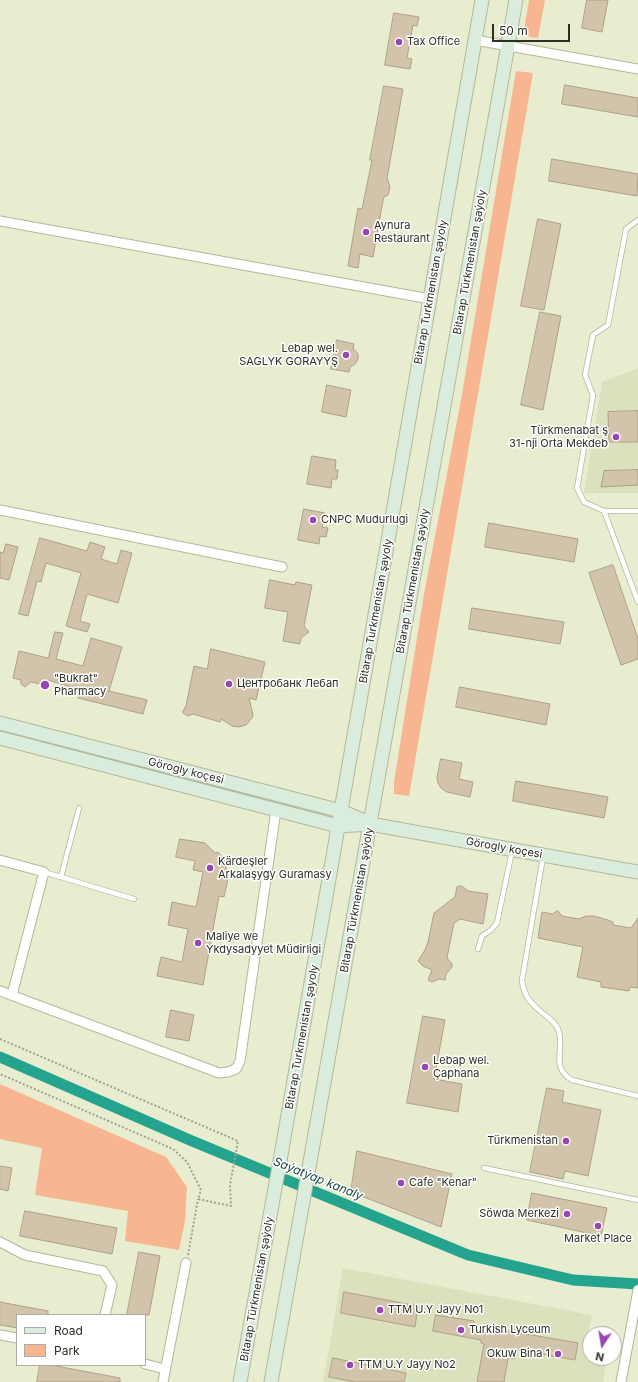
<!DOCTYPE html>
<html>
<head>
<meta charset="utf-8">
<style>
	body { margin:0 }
	#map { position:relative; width:638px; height:1382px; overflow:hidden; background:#e8edd0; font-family:Inter,sans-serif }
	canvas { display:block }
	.legend { position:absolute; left:16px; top:1314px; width:130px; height:52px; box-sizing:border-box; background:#fff; border:1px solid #abaca7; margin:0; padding:5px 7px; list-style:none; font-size:12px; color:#2d2f24 }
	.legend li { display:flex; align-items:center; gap:8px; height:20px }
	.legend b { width:20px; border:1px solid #abaca7 }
	.north { position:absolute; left:582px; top:1326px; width:40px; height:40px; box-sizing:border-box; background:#fff; border:1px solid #abaca7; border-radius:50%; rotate:192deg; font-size:11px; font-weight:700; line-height:16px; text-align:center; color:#2d2f24 }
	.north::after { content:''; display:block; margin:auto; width:14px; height:18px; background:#9745b4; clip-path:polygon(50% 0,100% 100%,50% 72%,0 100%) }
	.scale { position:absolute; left:492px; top:24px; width:78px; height:18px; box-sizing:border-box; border:2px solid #2d2f24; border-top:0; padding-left:5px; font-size:12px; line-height:14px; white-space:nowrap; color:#2d2f24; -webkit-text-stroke:3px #fff; paint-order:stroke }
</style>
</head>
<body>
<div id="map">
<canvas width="638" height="1382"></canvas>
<ul class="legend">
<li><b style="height:5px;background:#daecdb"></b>Road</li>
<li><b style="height:11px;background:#f7b691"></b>Park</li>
</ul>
<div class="north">N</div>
<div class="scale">50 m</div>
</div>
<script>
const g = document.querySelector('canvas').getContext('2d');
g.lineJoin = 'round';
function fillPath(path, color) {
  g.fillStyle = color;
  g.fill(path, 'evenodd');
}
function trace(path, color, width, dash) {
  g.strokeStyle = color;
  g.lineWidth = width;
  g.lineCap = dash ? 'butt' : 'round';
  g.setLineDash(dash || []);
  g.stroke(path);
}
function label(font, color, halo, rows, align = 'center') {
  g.font = font + ' Inter,sans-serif';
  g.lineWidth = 3;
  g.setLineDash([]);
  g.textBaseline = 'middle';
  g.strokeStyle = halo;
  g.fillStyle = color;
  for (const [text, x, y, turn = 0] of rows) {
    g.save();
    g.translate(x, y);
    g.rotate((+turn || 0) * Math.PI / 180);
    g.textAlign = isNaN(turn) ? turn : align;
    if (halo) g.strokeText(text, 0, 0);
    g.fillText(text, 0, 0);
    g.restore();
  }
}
fillPath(new Path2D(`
	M638,368V493H584L602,382Z
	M343,1268L592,1315L586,1345L590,1346V1358H607L603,1382H323Z`), '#dbe1bc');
fillPath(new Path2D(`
	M529,0H545L538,38L523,36Z
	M516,71L533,73L409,796L394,794V782L424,594L461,400Z
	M0,1084L166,1157L187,1187L185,1221L179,1250L125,1241L128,1211L35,1195L42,1148L0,1139Z`), '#f7b691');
trace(new Path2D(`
	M0,1057L192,1141L468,1255L573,1280L638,1284`), '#24a38e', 11);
const building = new Path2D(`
	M587,0H608L602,32L582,28Z
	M394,13L419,17L417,26L413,25L407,58L412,59L410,69L385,65Z
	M565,85L638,98V117L562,104Z
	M384,86L403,89L387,178L390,187L388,195L384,197L382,206L373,257L360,254L358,268L348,266L358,208L362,209L372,160H370Z
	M552,159L638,174L637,196L549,181Z
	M538,219L561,224L544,310L521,306Z
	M540,312L561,316L543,410L521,405Z
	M337,340L354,344L353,348L358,354V359L355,364L350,367L349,372L331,369Z
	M327,385L351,390L346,417L322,412Z
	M638,411V442H609L608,412Z
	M312,456L336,460L335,470H338L337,479H332L331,488L307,484Z
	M638,470V485L601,487L604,471Z
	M304,509L325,513L322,527L328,528L326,537L320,536L319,544L298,540Z
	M489,523L578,539L574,562L485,547Z
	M40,538L87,551L90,542L105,547L101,559L117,564L121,550L132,553L118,603L87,594L80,621L90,624L87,632L66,626L81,573L46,563L41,582L37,581L28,616L19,614Z
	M6,544L18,547L9,580L0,578V552L3,553Z
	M613,565L638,639V659L621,665L589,573Z
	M270,580L295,585L296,582L312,585L304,626L309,632L301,638L300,644L283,641L288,612L265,608Z
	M472,608L564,622L560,644L469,629Z
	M55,632L63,633L56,659L83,666L91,638L122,647L109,691L147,700L143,714L78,698L80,690L48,680L45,685L31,682L25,687L21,684V680L13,678L19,651L48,658Z
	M211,649L265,662L256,700L249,698L253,715L252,718L246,725L239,727L232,726L221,719L220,722L193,714L188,716L183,713V711L186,706L194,666L207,669Z
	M460,687L550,704L546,725L456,707Z
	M441,759L462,763L459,779L473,782L470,797L447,792L441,788L438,783L437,778Z
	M516,781L608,797L604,818L513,801Z
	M180,839L205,843L215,853L218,852L225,861L228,879L224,897L219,896L203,985L157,976L161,957L182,962L188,929L168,925L172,902L196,907L203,872L193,870L195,861L176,857Z
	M462,886L468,891L488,894L483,924L460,919L454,923L447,958L452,964V967L446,974L445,980L439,979L432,982L428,980L432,970L423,966L418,961L425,950L428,942L434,913L455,897L457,887Z
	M558,911L562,916L579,919L586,916H594L608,920L613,922V925L631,928L638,918V988L630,987L629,991L601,987V982L577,977L583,947L538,938L542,912L552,914Z
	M171,1010L194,1015L189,1041L166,1037Z
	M423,1016L445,1020L434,1079L462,1084L458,1112L407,1103Z
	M547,1088L564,1091L562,1102L601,1110L588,1176L565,1171L563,1179L530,1172Z
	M357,1151L452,1174L441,1227L351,1192Z
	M0,1166L12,1168L8,1191L0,1189Z
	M532,1193L607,1208L601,1236L527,1220Z
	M25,1211L117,1228L112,1254L20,1236Z
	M139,1252L160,1256L149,1315H127Z
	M344,1292L418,1306L415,1327L341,1313Z
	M0,1302L48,1311V1315H17V1328L0,1325Z
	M436,1315L474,1321V1325L578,1343L575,1360L517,1350L515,1359L508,1358L504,1382H477L484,1344L481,1343V1340L433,1331Z
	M333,1358L406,1373L404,1382H355L329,1377Z
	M40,1365H51L120,1378V1382H37Z`);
fillPath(building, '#d2c4aa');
trace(building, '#aea087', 1);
const lane = new Path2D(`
	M638,220L626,229L608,325L593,335L585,375L593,395L577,488L584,502L604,511L638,602
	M604,511H638
	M543,857L522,980C523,992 529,1002 538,1009C545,1016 554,1020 558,1029C566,1049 549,1066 572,1080L638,1096
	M44,872L134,899
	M61,877L79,808
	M478,949L482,936L491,930L497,923L512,851
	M484,1168L638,1200`);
const street = new Path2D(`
	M475,40L638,69
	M0,221L430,299
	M0,510L282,567
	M0,860L44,872L12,995
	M0,991L219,1073L228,1072L236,1069L240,1061L276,810
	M0,1242L25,1255L103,1271L112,1285L105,1315
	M0,1335L17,1338
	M145,1364L165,1369
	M163,1382L186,1263
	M621,1382L638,1290`);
const secondary = new Path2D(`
	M0,723L341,811L369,823
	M0,738L338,826L370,824L638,872
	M240,1382L281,1155L482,0
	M271,1382L516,0`);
trace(lane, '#b2b79b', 6);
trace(street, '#b2b79b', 11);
trace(secondary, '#b2b79b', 15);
trace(new Path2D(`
	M0,1039L238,1141L230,1185L231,1206L198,1199L201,1190L187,1162L173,1149L0,1074
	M188,1255L198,1199`), '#9fa38d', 2, [2, 2]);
trace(lane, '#fff', 4.5);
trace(street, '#fff', 9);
trace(secondary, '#daecdb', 13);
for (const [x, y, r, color] of [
	[399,42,4,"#9745b4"],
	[366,232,4,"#9745b4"],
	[346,355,4,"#9745b4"],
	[616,437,4,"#9745b4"],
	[313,520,4,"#9745b4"],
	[229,684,4,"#9745b4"],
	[45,685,5,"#9745b4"],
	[210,868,4,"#9745b4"],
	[198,943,4,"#9745b4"],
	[425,1067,4,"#9745b4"],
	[566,1141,4,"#9745b4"],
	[401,1183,4,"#9745b4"],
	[567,1214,4,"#9745b4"],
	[598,1226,4,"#9745b4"],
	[380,1310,4,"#9745b4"],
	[461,1330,4,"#9745b4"],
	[558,1354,4,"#9745b4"],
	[350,1365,4,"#9745b4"]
]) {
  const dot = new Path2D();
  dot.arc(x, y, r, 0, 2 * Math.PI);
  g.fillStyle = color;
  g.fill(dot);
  trace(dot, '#fff', 1.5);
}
label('11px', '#2d2f24', '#fff', [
	["Tax Office",407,42],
	["Aynura",374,226],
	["Restaurant",374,239],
	["Lebap wel.",338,349,"right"],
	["SAGLYK GORAYYŞ",338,362,"right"],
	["Türkmenabat ş",608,431,"right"],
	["31-nji Orta Mekdeb",608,444,"right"],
	["CNPC Mudurlugi",321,520],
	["\"Bukrat\"",54,679],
	["Pharmacy",54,692],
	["Центробанк Лебап",237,684],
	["Kärdeşler",218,862],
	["Arkalaşygy Guramasy",218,875],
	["Maliye we",206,937],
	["Ykdysadyyet Müdirligi",206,950],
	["Lebap wel.",433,1061],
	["Çaphana",433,1074],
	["Türkmenistan",558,1141,"right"],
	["Cafe \"Kenar\"",409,1183],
	["Söwda Merkezi",559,1214,"right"],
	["Market Place",598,1239,"center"],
	["TTM U.Y Jayy No1",388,1310],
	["Turkish Lyceum",469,1330],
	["Okuw Bina 1",550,1354,"right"],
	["TTM U.Y Jayy No2",358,1365]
], 'left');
label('11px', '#2d2f24', '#fff', [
	["Bitarap Türkmenistan şaýoly",470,262,-80],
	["Bitarap Turkmenistan şayoly",431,292,-80],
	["Bitarap Türkmenistan şaýoly",413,581,-80],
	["Bitarap Turkmenistan şayoly",376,611,-80],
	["Görogly koçesi",186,771,14],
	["Görogly koçesi",504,848,10],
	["Bitarap Türkmenistan şaýoly",357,900,-80],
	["Bitarap Turkmenistan şayoly",302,1037,-80],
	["Bitarap Türkmenistan şaýoly",257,1289,-80]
]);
label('italic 12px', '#15483e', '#fff', [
	["Saýatýap kanaly",318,1179,22]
]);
</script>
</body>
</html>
